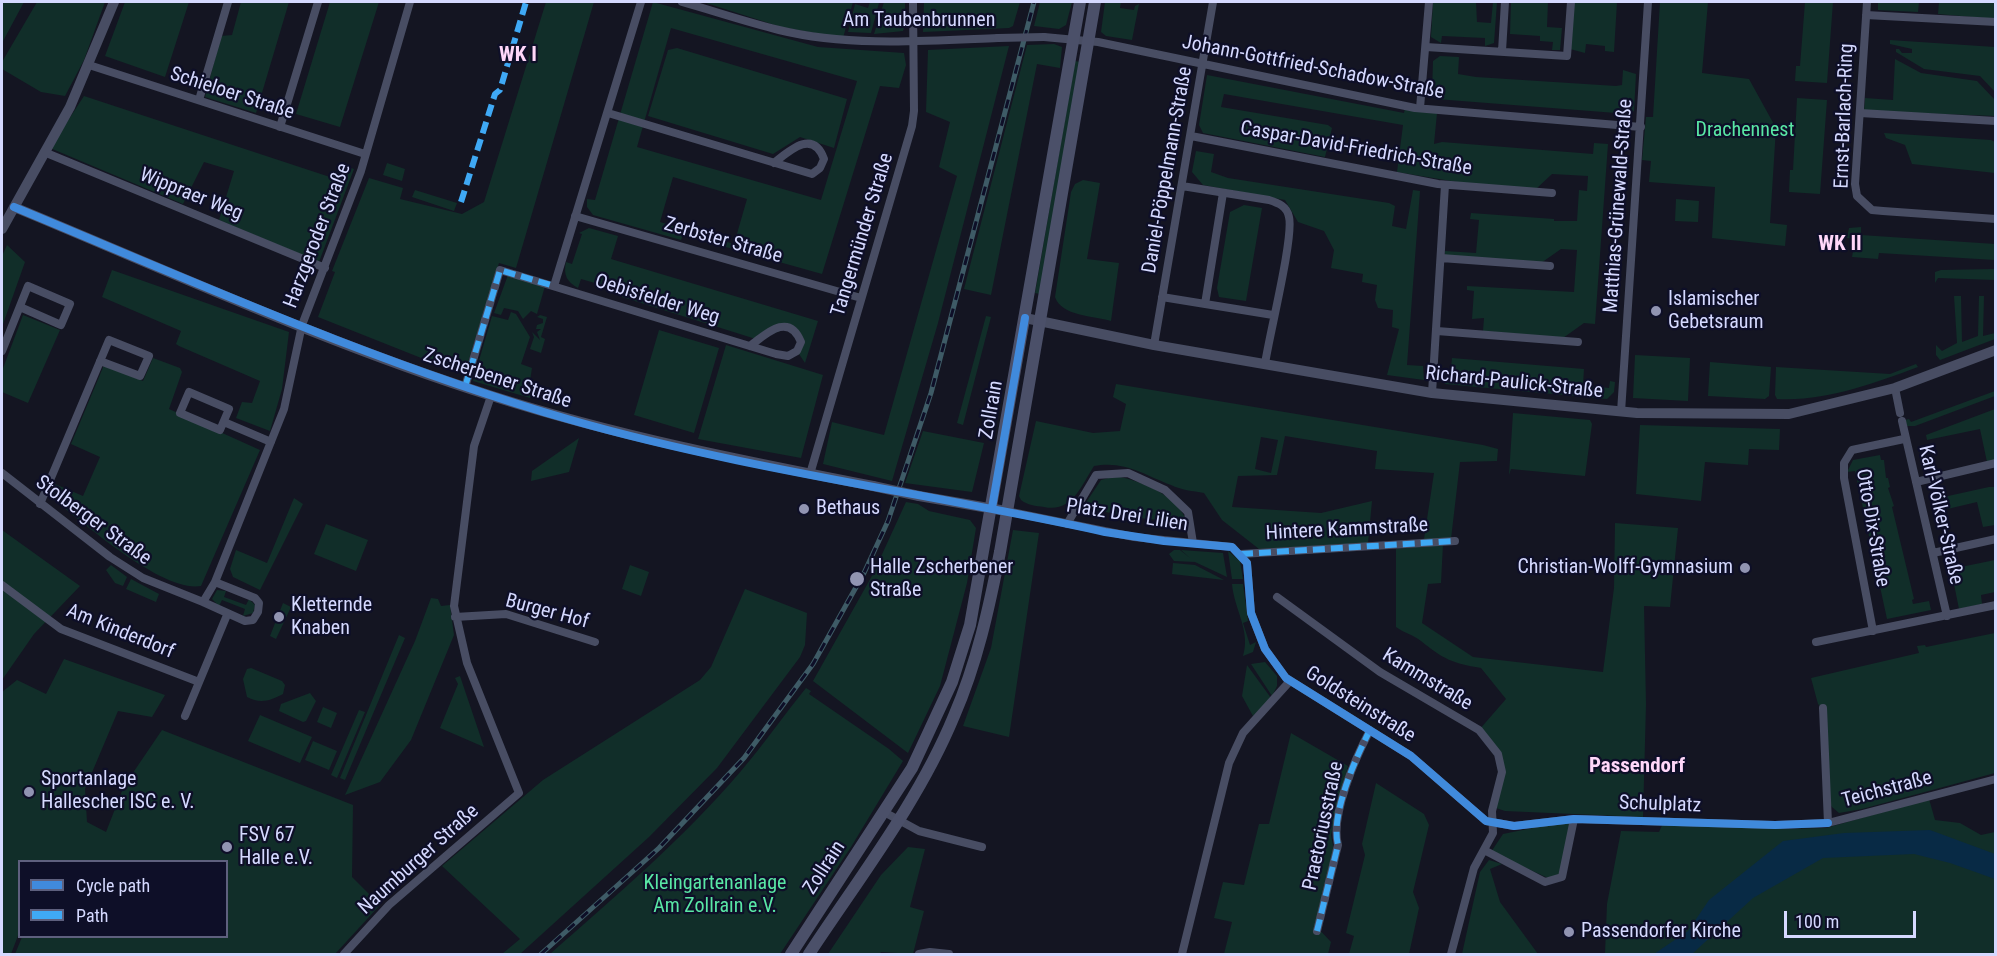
<!DOCTYPE html>
<html>
<head>
<meta charset="utf-8">
<style>
	body { margin:0 }
	#map { position:relative; width:1997px; height:956px; overflow:hidden; background:#141522; font-family:"Roboto Condensed",sans-serif }
	canvas { display:block }
	.frame { position:absolute; inset:0; border:3px solid #d5d9ff; pointer-events:none }
	.legend { position:absolute; left:18px; top:860px; width:210px; height:78px; box-sizing:border-box; background:#0e0f28; border:2px solid #5e607e; margin:0; padding:8px 10px; list-style:none; font-size:18px; color:#d5d9ff }
	.legend li { display:flex; align-items:center; gap:12px; height:30px }
	.legend b { width:30px; border:2px solid #5e607e }
	.scale { position:absolute; left:1784px; top:911px; width:132px; height:27px; box-sizing:border-box; border:3px solid #d5d9ff; border-top:0; padding-left:8px; font-size:18px; line-height:21px; white-space:nowrap; color:#d5d9ff; -webkit-text-stroke:4px #0e0f28; paint-order:stroke }
</style>
</head>
<body>
<div id="map">
<canvas width="1997" height="956"></canvas>
<div class="frame"></div>
<ul class="legend">
<li><b style="height:8px;background:#408adc"></b>Cycle path</li>
<li><b style="height:8px;background:#3fa9f5"></b>Path</li>
</ul>
<div class="scale">100 m</div>
</div>
<script>
const g = document.querySelector('canvas').getContext('2d');
g.lineJoin = 'round';
function fillPath(path, color) {
  g.fillStyle = color;
  g.fill(path, 'evenodd');
}
function trace(path, color, width, dash) {
  g.strokeStyle = color;
  g.lineWidth = width;
  g.lineCap = dash ? 'butt' : 'round';
  g.setLineDash(dash || []);
  g.stroke(path);
}
function label(font, color, halo, rows, align = 'center') {
  g.font = font + ' "Roboto Condensed",sans-serif';
  g.lineWidth = 4.5;
  g.setLineDash([]);
  g.textBaseline = 'middle';
  g.strokeStyle = halo;
  g.fillStyle = color;
  for (const [text, x, y, turn = 0] of rows) {
    g.save();
    g.translate(x, y);
    g.rotate((+turn || 0) * Math.PI / 180);
    g.textAlign = isNaN(turn) ? turn : align;
    if (halo) g.strokeText(text, 0, 0);
    g.fillText(text, 0, 0);
    g.restore();
  }
}
fillPath(new Path2D(`
	M2,2H24L2,43Z
	M37,2H105L84,60L65,96L41,92L2,69V62Z
	M125,2H189L165,77L105,56Z
	M241,2H289L256,113L205,97L221,36L232,35Z
	M330,2H379L340,127L296,114Z
	M546,2H594L516,268L499,263L464,375L318,317L335,272L332,271L369,178L403,188L400,199L462,214L484,202Z
	M653,2L818,47L904,53L906,65L899,88L880,86L822,274L683,235L681,240L593,215L587,207V199L595,200ZM671,28L857,81L821,200L637,147ZM673,177L747,199L734,244L660,222Z
	M703,2H853L843,38L781,27Z
	M870,2L879,3L871,33L848,32L855,4L868,8Z
	M884,2H905V25L903,31L874,34Z
	M924,2H1020L1013,26L1009,28L923,32Z
	M1040,2H1072L1066,25L1059,29L1034,26Z
	M1105,2H1121L1120,8L1134,10L1135,6L1139,4L1132,40L1106,36L1101,32Z
	M1433,2H1476L1477,22L1491,23L1493,2H1497L1494,43L1485,46V38L1442,36L1441,43L1431,37Z
	M1511,2H1548L1547,27L1562,28L1560,50H1552L1553,42L1540,41V36L1510,34Z
	M1574,2H1617L1614,52L1605,51V46L1586,44L1585,53L1570,49Z
	M1660,2H1708L1702,73L1749,79L1776,128L1770,223L1787,225L1785,246L1712,238L1715,187L1649,182L1651,161L1642,160L1646,117H1653Z
	M1805,2H1833L1827,83L1795,81L1796,66H1800Z
	M1878,2H1919L1918,12L1878,10Z
	M1939,2H1995V19L1938,14Z
	M1890,40L1995,47V92L1980,76L1924,69L1896,52V49H1899L1902,53H1912V49L1890,44Z
	M1027,45L1054,44L1062,47L1060,68L1037,64L991,295L964,289Z
	M1009,46L938,323L892,481L823,464L832,422L884,435L957,176L939,167L950,122L926,112L928,50Z
	M677,48L847,99L834,148L800,137L773,154L648,116L668,50Z
	M1440,56L1459,57L1458,74L1476,77L1616,86L1622,85L1623,70L1636,74L1634,111L1629,114L1436,99L1432,93L1433,61Z
	M1895,59L1921,73L1977,81L1995,100V116L1864,111L1865,98L1893,100Z
	M1075,61L1080,62L1040,294L1035,293Z
	M1207,75L1404,113L1405,108L1437,113L1434,144L1442,142L1593,154L1594,143L1608,144L1595,324L1584,323L1563,338L1483,331L1484,318L1472,319L1474,291L1467,290V286L1574,292L1577,250L1561,249L1541,263L1445,256V251L1476,253L1479,220L1470,219L1471,213L1554,219V221H1577L1579,190L1587,191L1588,176L1552,174L1536,189L1463,183L1397,172L1403,125L1224,94L1221,107L1328,125L1332,128L1325,157L1203,133L1199,125Z
	M84,96L336,179L342,165L354,169L319,262L219,220L234,171L204,162L183,204L50,148Z
	M1797,98L1827,100L1820,194L1789,192L1790,170H1793Z
	M1884,133L1991,140L1995,142V173L1912,164L1905,145L1886,138Z
	M1196,151L1214,154L1211,172L1228,178L1389,203L1395,206L1392,226L1406,229L1413,190L1420,191L1407,365L1423,366L1424,380L1387,375L1399,329L1392,327L1393,310L1378,308L1375,300L1377,285L1362,282L1363,274L1331,268L1334,250L1324,231L1298,222L1285,200L1203,185L1192,172Z
	M387,163L405,169L402,181L383,175Z
	M1083,180L1100,183L1087,259L1119,263L1111,321C1094,316 1061,316 1055,297L1071,192L1075,184Z
	M415,190L457,203L454,211L412,197Z
	M1676,199L1699,201L1698,222L1675,221Z
	M1244,205L1262,208L1246,301L1219,297L1217,288L1230,212Z
	M1861,227V235L1995,244V260L1879,253L1878,259L1852,257L1855,239L1847,238L1849,228Z
	M589,228L618,236L611,259L818,321L805,363L797,351L801,342L789,327L759,340L622,297L623,291L581,279L578,288C567,282 563,275 566,262L572,264L582,234L579,233Z
	M7,245L25,262L2,327V256Z
	M1995,269V280L1938,278L1935,283V272L1941,270Z
	M112,270L289,332L282,389L270,431L236,418L242,402L252,403L260,381L179,346L176,344L181,331L102,297Z
	M508,275L545,286L537,314L531,311L523,319L518,311L504,308L501,315L494,313Z
	M1954,296H1961L1962,342L1978,336L1979,296H1984L1983,336L1995,333V339L1940,360L1936,355V345L1942,351L1957,343Z
	M511,312L516,314L530,337L521,364L532,368L529,387L533,389L530,398L473,381L492,316L508,320Z
	M23,315L60,330L28,403L2,392V371Z
	M540,315L547,317L541,337L545,339L541,353L530,349L534,337L532,332L540,340L537,332L541,329H536L537,325L543,323V319L537,317Z
	M986,316L991,317L963,425L957,423Z
	M659,330L719,348L694,433L634,415Z
	M726,345L823,375L801,458L698,439Z
	M1635,355L1690,358L1688,401L1633,398Z
	M153,358L180,368L182,372L169,409L260,450L201,586C162,593 82,521 50,497L55,484L83,496L100,457L71,444L104,365L143,381Z
	M1452,358L1584,369L1583,385L1609,388L1610,381L1615,382L1614,392L1607,399L1445,384L1441,378H1450Z
	M1710,362L1771,367L1769,396L1765,399L1708,396Z
	M1916,364L1918,367C1875,383 1824,402 1777,399L1775,395L1776,367L1890,374Z
	M1116,384L1483,445L1498,449L1497,461L1460,462L1451,539H1424L1434,473L1375,469L1377,451L1285,436L1277,475L1238,476L1232,507L1321,513L1372,501L1368,543L1259,549L1222,520L1204,493C1193,491 1181,490 1171,485C1145,475 1124,460 1094,466C1081,486 1072,513 1044,507C1036,506 1027,505 1021,500L1019,496L1036,421L1093,433L1120,431L1126,404L1113,397ZM1261,437L1278,440L1271,473L1255,469Z
	M1995,391V396L1915,426H1907L1905,420L1909,419L1911,422Z
	M1995,409V460L1987,462L1980,429L1927,440L1926,435Z
	M1513,413L1590,420L1592,424L1585,476L1511,469L1509,475Z
	M1640,425L1780,429L1779,450L1749,449L1748,465L1705,462L1701,501L1636,494Z
	M923,431L984,443L972,492L905,483Z
	M579,438L569,472L531,481L532,471Z
	M1880,455L1881,460H1884L1886,478H1888L1890,487L1888,488L1894,506L1892,507L1914,599L1912,600L1913,604L1929,601L1931,610L1887,619L1855,471L1847,472L1853,460Z
	M1116,476C1145,482 1176,495 1188,523L1129,517L1083,507L1101,480Z
	M1989,487H1995V525L1983,527L1977,502L1939,511V498Z
	M294,498L303,504L260,590L233,577L230,569L236,550L267,563Z
	M906,502L918,504L929,511L970,520L976,528L967,583L940,686L908,753L813,681L873,574Z
	M1615,523L1678,528L1670,607L1644,606L1646,704L1643,817L1505,811L1493,807L1501,762L1479,730L1506,699L1481,668C1452,663 1443,659 1421,641C1414,635 1404,633 1396,627V549L1443,544L1441,583L1428,584L1422,623L1473,657L1603,672L1614,588Z
	M326,524L368,540L356,571L314,554Z
	M2,530L80,586L34,634L2,680Z
	M1013,530L1039,533L1009,737L963,726L991,648Z
	M1174,550H1180L1190,558L1181,550L1223,553L1227,577L1195,562L1174,561L1169,554Z
	M1228,551L1240,561L1243,579H1232Z
	M1995,560V592L1981,595L1982,604L1959,609L1951,569Z
	M1173,563L1195,565L1224,580L1172,574Z
	M111,565L127,577L123,586L115,583L106,570Z
	M630,565L649,572L641,596L622,589Z
	M131,579L159,594L156,602L126,589Z
	M1232,584H1243L1248,621L1243,623L1250,645L1256,642L1253,652L1243,656C1251,631 1234,609 1232,584Z
	M745,589L807,613L805,645L800,657L717,768L649,837L520,954H502L520,939L442,866L543,780L700,680L711,667Z
	M217,590L226,591L224,597L246,605L249,599L255,605L253,613L243,616L245,609L222,600L219,606L212,599Z
	M431,598L438,599L441,606L450,605L454,635L411,740L380,782L345,795L415,641Z
	M283,603L291,607L276,639L270,636Z
	M1995,633V773L1862,809L1839,813L1832,807L1826,797L1823,709L1818,704L1811,678L1919,653L1917,646L1925,645L1926,647Z
	M399,635L405,638L345,780L340,778Z
	M64,659L165,695L152,717L118,711L85,789L87,822L106,832L124,786L162,730L353,805L352,877L380,905L335,954H15L22,937L226,936V862L48,861L20,862L19,933L11,954H2V692L17,680L46,694Z
	M1265,662L1277,676V686L1272,696L1251,664Z
	M1247,665L1271,698L1253,716L1242,696Z
	M251,668L282,681L285,685L283,694C270,701 260,704 247,697L243,679L247,669Z
	M460,676L484,747L440,728L458,684L455,678Z
	M806,688L811,691L809,694L889,749L903,761L851,847L780,954H550C616,896 684,838 741,771C764,744 784,715 806,688Z
	M310,693L316,701L306,721L303,722L279,711L281,704Z
	M323,707L337,713L331,728L317,722Z
	M359,710L365,712L337,778L331,775Z
	M260,715L312,737L300,763L248,741Z
	M1291,733L1348,766L1331,835L1334,851L1315,925L1331,942L1328,954H1224L1232,922L1214,918L1223,882L1244,885L1259,824H1269Z
	M313,741L337,751L329,770L305,760Z
	M1376,783L1424,814L1429,825L1413,892L1419,908L1409,954H1349L1354,936L1346,933L1365,855L1362,844Z
	M1929,799L1935,820L1960,823L1981,835L1995,832V954H1605L1607,904L1621,831L1659,832L1663,823L1780,825L1782,829L1826,828Z
	M1572,820L1560,875L1548,878L1491,852L1503,834Z
	M908,847L925,849L910,907L924,911L913,954L881,952L880,954H828L881,875Z
	M1489,860L1502,864L1490,869L1500,902L1538,954H1462L1480,872Z`), '#112e29');
fillPath(new Path2D(`
	M1930,830L1995,854V879L1950,863L1914,854L1823,858L1753,898L1692,954H1654L1688,931L1709,900L1783,841L1844,833Z`), '#082a45');
trace(new Path2D(`
	M682,2C714,11 746,22 779,30C849,47 926,41 998,38
	M1867,2L1855,184L1857,196L1872,210L1883,211L1996,219
	M1866,15L1996,22
	M1044,37L1098,42L1415,108L1641,127
	M1426,47L1567,56L1571,2
	M1502,51L1505,2
	M89,65L365,154
	M199,100L228,2
	M1420,108L1429,2
	M608,113L812,174L820,168L824,159C813,129 790,150 774,163
	M1860,113L1996,121
	M280,127L318,2
	M1191,136L1438,184L1552,193
	M44,152L325,268
	M1182,186L1269,200C1278,203 1287,206 1289,217C1294,237 1269,336 1265,364
	M575,216L861,298
	M1441,258L1550,266
	M554,286L641,2
	M1162,297L1273,315
	M1205,304L1223,193
	M1437,331L1578,342
	M1154,345L1213,2
	M2,351L28,286L70,304L61,325L20,307
	M465,387L500,270L776,354L788,356L797,351L801,342C789,312 767,333 750,346
	M1895,388L1900,413
	M189,392L229,409L220,430L180,413Z
	M1432,393L1445,185
	M1621,412L1648,2
	M1902,421L1947,616
	M224,422L271,442
	M2,473L110,557L143,578L203,602
	M810,474L912,126L914,111L913,2
	M1916,482L1996,463
	M40,504L109,340L149,356L140,376L100,361
	M1006,511L1134,537L1232,547L1247,563L1251,613L1265,649L1286,678L1411,756L1486,821L1514,826L1574,819L1775,825L1828,823
	M1067,524L1096,475L1128,473L1165,490L1188,512L1193,543
	M1933,553L1996,539
	M1241,554L1455,541
	M215,582L255,598L259,603L258,612L253,620L245,621L203,602L215,582L284,409L302,325L361,171L410,2
	M2,585L61,629L199,682
	M1277,597L1380,672L1479,730L1498,754L1502,772L1492,811L1493,833L1474,868L1451,954
	M455,617L506,614L595,642
	M1873,631L1844,478V463L1852,450L1904,439
	M1816,642L1996,605
	M1823,708L1828,823L1996,779
	M185,716L227,615
	M884,812L919,831L982,847
	M1484,850L1545,882L1562,877L1574,819
	M1317,931L1338,845C1330,815 1356,757 1370,730
	M344,954L389,905L519,793L467,663L454,606L474,446L491,396
	M919,954L930,952L949,954
	M1182,954L1229,763L1243,733L1290,681`), '#484d63', 8);
trace(new Path2D(`
	M14,207C171,272 330,345 492,396C617,436 745,461 873,486
	M2,229L70,107L114,2
	M1025,318L1154,345L1432,393L1637,413L1789,414L1895,388L1996,350
	M919,496L1006,511`), '#484d63', 10);
trace(new Path2D(`
	M791,954L912,768L952,682L970,625L1080,2
	M809,954C859,878 919,801 954,716C977,663 989,608 1000,552L1095,2`), '#4b5069', 12);
const rail = new Path2D(`
	M541,954L659,848L744,758L813,664L864,573L888,521L931,393L1034,2`);
trace(rail, '#3e5b66', 5);
trace(rail, '#0e0f28', 3, [9]);
trace(new Path2D(`
	M998,38L1044,37`), '#484d63', 8);
trace(new Path2D(`
	M873,486L919,496`), '#484d63', 10);
trace(new Path2D(`
	M461,202L495,94L500,90L526,2
	M465,387L500,270L554,286
	M1241,554L1455,541
	M1317,931L1338,845C1330,815 1356,757 1370,730`), '#3fa9f5', 6, [12, 6]);
trace(new Path2D(`
	M14,207C197,283 380,365 571,420C746,470 928,493 1105,532L1164,541L1232,547L1247,563L1251,613L1265,649L1286,678L1411,756L1486,821L1514,826L1574,819L1775,825L1828,823
	M992,508L1025,318`), '#408adc', 8);
for (const [x, y, r, color] of [
	[1656,311,6,"#9194b2"],
	[804,509,6,"#9194b2"],
	[1745,568,6,"#9194b2"],
	[857,579,8,"#9194b2"],
	[279,617,6,"#9194b2"],
	[29,792,6,"#9194b2"],
	[227,847,6,"#9194b2"],
	[1569,932,6,"#9194b2"]
]) {
  const dot = new Path2D();
  dot.arc(x, y, r, 0, 2 * Math.PI);
  g.fillStyle = color;
  g.fill(dot);
  trace(dot, '#0e0f28', 2);
}
label('20px', '#d5d9ff', '#0e0f28', [
	["Am Taubenbrunnen",919,21],
	["Johann-Gottfried-Schadow-Straße",1313,68,11],
	["Schieloer Straße",232,94,18],
	["Ernst-Barlach-Ring",1845,116,-88],
	["Caspar-David-Friedrich-Straße",1356,149,10],
	["Daniel-Pöppelmann-Straße",1168,170,-80],
	["Wippraer Weg",191,195,22],
	["Matthias-Grünewald-Straße",1619,206,-86],
	["Tangermünder Straße",863,235,-73],
	["Harzgeroder Straße",318,236,-69],
	["Zerbster Straße",723,241,16],
	["Oebisfelder Weg",657,300,17],
	["Zscherbener Straße",497,379,18],
	["Richard-Paulick-Straße",1514,383,6],
	["Zollrain",992,410,-80],
	["Karl-Völker-Straße",1940,515,77],
	["Platz Drei Lilien",1127,516,9],
	["Stolberger Straße",93,521,36],
	["Otto-Dix-Straße",1872,528,80],
	["Hintere Kammstraße",1347,530,-3],
	["Burger Hof",547,612,15],
	["Am Kinderdorf",120,632,22],
	["Kammstraße",1427,680,31],
	["Goldsteinstraße",1360,705,32],
	["Teichstraße",1887,790,-15],
	["Schulplatz",1660,805,2],
	["Praetoriusstraße",1324,826,-78],
	["Naumburger Straße",419,860,-42],
	["Zollrain",825,868,-57]
]);
label('20px', '#59e7a5', '#0e0f28', [
	["Drachennest",1745,131],
	["Kleingartenanlage",715,884],
	["Am Zollrain e.V.",715,907]
]);
label('20px', '#d5d9ff', '#0e0f28', [
	["Islamischer",1668,300],
	["Gebetsraum",1668,323],
	["Bethaus",816,509],
	["Halle Zscherbener",870,568],
	["Straße",870,591],
	["Christian-Wolff-Gymnasium",1733,568,"right"],
	["Kletternde",291,606],
	["Knaben",291,629],
	["Sportanlage",41,780],
	["Hallescher ISC e. V.",41,803],
	["FSV 67",239,836],
	["Halle e.V.",239,859],
	["Passendorfer Kirche",1581,932]
], 'left');
label('bold 21px', '#ffd7f9', '#0e0f28', [
	["WK I",518,56],
	["WK II",1840,245],
	["Passendorf",1637,767]
]);
</script>
</body>
</html>
